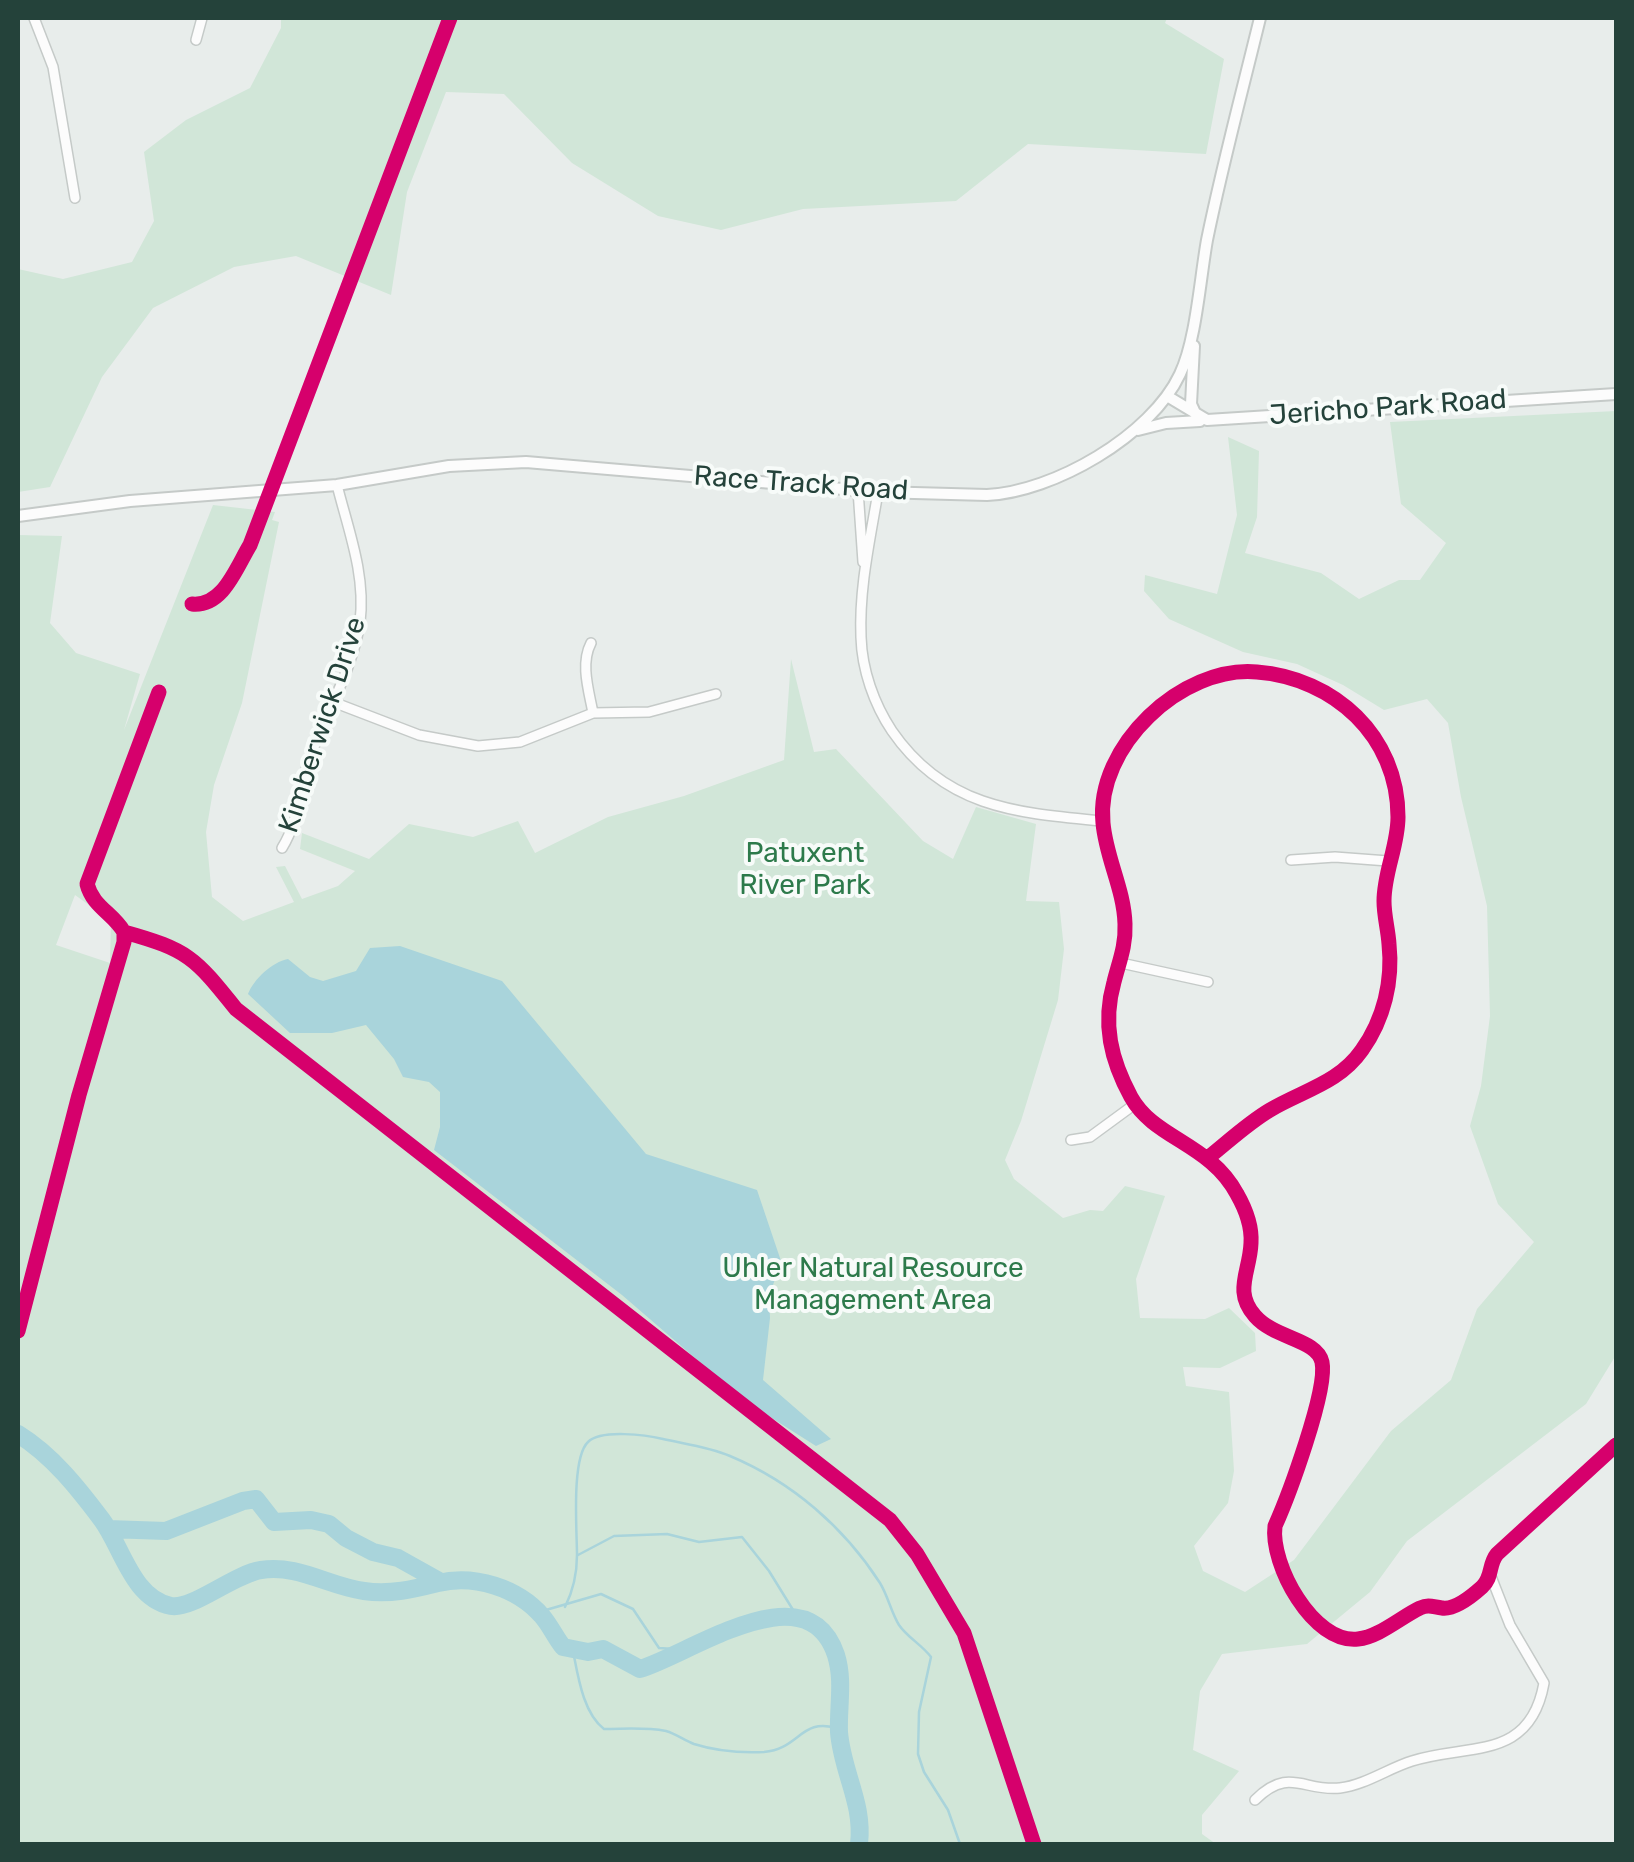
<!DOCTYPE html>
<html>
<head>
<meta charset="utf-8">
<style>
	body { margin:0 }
	#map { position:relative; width:1634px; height:1862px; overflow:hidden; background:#e8edeb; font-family:Rubik,sans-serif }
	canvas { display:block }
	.frame { position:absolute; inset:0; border:20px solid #24423a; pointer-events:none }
</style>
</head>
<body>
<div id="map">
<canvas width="1634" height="1862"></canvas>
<div class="frame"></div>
</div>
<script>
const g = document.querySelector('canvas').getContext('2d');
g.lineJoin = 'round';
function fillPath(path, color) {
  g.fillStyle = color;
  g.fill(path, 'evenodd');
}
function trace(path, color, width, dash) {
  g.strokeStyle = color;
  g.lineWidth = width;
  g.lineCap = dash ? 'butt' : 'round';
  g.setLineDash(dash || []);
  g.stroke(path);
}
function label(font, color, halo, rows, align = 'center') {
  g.font = font + ' Rubik,sans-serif';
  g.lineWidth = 8;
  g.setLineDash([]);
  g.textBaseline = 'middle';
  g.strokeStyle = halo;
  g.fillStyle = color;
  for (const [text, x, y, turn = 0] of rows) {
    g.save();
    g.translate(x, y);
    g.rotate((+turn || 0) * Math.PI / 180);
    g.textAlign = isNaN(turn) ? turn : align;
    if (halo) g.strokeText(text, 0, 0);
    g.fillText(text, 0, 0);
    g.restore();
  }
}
fillPath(new Path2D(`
	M281,18H1167L1165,23L1224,59L1206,154L1028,144L956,201L803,209L721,230L658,216L572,163L504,94L446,92L407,192L391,295L296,256L234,267L153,308L102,377L50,487L18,492V269L63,279L132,262L154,221L144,152L186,120L250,88L281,28Z
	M1616,411V1355L1586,1404L1407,1541L1370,1592L1307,1644L1222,1654L1200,1691L1193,1750L1239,1771L1202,1815V1834L1216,1844H18V535L62,536L50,623L76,653L140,674L124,730L213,505L275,512L272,520L279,522L242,703L214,785L206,832L212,897L243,921L294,902L276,867L285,866L302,899L338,886L355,871L300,849L302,833L369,859L409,824L473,837L518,821L535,853L608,817L684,796L784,760L791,659L814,752L836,749L923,841L953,859L976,807L1036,824L1026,901L1059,902L1064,949L1058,1000L1021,1121L1005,1160L1014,1179L1063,1218L1090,1210L1103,1211L1125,1186L1165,1196L1136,1279L1140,1318L1205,1319L1229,1308L1255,1333L1256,1351L1220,1368L1183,1367L1186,1386L1229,1392L1234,1471L1228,1503L1194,1546L1203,1571L1245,1592L1294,1560L1391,1431L1451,1380L1477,1309L1534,1242L1498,1204L1470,1126L1481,1086L1490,1016L1487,906L1461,797L1448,723L1427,699L1384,710L1343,685L1297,664L1243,652L1169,619L1144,591L1145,575L1217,594L1237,515L1228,437L1259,451L1257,517L1245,553L1321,573L1359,599L1399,580H1420L1446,543L1401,504L1390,422ZM75,895L111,921L110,963L56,945Z`), '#d1e6d8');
fillPath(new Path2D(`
	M400,946L502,981L646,1154L757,1190L781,1261L769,1297L770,1318L763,1380L831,1439L816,1446L745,1401L622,1295L434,1150L440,1127V1092L429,1082L403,1077L394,1059L366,1025L332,1033H290L248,994C254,979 272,962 288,959L310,977L323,981L356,971L370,948Z`), '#a9d4db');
trace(new Path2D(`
	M578,1555L614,1536L667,1534L699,1542L742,1537L769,1571L798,1618
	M565,1607C573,1591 577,1573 577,1555C577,1532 571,1458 588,1442C601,1429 647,1435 663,1439C685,1444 709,1447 730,1456C792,1482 844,1527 880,1583C888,1596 891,1612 899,1625C907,1637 922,1645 931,1657L919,1712L918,1754L924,1772L948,1810L960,1844
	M539,1612L601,1594L633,1609L659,1648L689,1650
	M573,1651C578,1676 583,1713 604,1729C626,1729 644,1727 666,1731C676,1734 684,1740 694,1744C716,1751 741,1753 764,1752C800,1749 801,1716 839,1729`), '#a9d4db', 2.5);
trace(new Path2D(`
	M18,1434C52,1455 78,1488 102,1520C122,1547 132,1598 171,1606C192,1610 234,1574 261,1570C298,1564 328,1586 364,1591C390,1595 414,1589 438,1583C474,1574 518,1588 542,1616C550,1625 555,1637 563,1647L588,1652L603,1649L640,1669C692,1653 807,1569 836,1655C844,1681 838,1706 839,1732C842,1772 864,1803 859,1844
	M108,1529L166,1531L243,1501L256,1499L274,1522L311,1520L329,1524L346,1538L373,1552L398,1558L441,1582`), '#a9d4db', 18);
const minor = new Path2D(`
	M34,18L53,67L75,198
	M196,40L202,18
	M858,490L863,562
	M878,492C870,540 859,588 861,637C862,670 874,704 892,731C945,808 1017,813 1102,821
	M591,643C580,664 589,691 593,713
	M333,702L419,735L478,746L520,742L593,713L649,712L716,694
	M282,848C299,821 299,790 309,760C325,714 353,670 360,622C366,575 348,529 337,485
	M1291,860L1335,857L1388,861
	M1121,963L1208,982
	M1071,1140L1090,1137L1135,1104
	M1209,1157C1229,1141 1248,1123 1270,1110C1304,1090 1339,1083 1362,1050C1384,1019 1393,981 1389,944C1388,929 1384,916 1384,901C1384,872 1398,846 1398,817C1398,736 1334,678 1257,672C1182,665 1095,747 1103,823C1106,858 1124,889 1125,924C1126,946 1119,962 1114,982C1102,1024 1111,1060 1131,1097C1154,1139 1210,1143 1237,1194C1245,1208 1252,1227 1251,1243C1250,1272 1233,1291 1255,1316C1275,1339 1317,1339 1322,1362C1328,1390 1288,1497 1275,1526C1270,1564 1313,1644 1358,1639C1379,1637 1401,1617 1420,1608C1429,1604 1433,1607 1442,1608C1455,1610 1472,1596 1482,1587C1493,1577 1488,1565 1497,1554L1616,1445
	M1255,1800C1289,1766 1304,1792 1340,1788C1365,1785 1389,1768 1412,1761C1467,1743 1530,1762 1544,1683L1510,1625L1490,1574`);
const tertiary = new Path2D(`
	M1194,346L1191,404L1197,417
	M1167,396L1207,420L1616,394
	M1138,430L1166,423L1200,421
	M18,516L130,501L337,485L449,466L526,462L878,492L987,495C1053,492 1151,436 1180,374C1196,341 1200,279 1207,240C1222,166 1242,92 1260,18`);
trace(minor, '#c5cac8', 12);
trace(tertiary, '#c5cac8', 14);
trace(minor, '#fcfcfc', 9);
trace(tertiary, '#fcfcfc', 10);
trace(new Path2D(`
	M192,604C223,607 236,568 250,545L450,18
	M159,692L87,884C93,907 113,913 124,932C189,950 195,958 236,1009L890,1520L917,1554L964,1633L1034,1844
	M1209,1157C1229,1141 1248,1123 1270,1110C1304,1090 1339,1083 1362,1050C1384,1019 1393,981 1389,944C1388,929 1384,916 1384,901C1384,872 1398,846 1398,817C1398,736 1334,678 1257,672C1182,665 1095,747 1103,823C1106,858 1124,889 1125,924C1126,946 1119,962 1114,982C1102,1024 1111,1060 1131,1097C1154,1139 1210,1143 1237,1194C1245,1208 1252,1227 1251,1243C1250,1272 1233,1291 1255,1316C1275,1339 1317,1339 1322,1362C1328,1390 1288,1497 1275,1526C1270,1564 1313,1644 1358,1639C1379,1637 1401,1617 1420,1608C1429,1604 1433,1607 1442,1608C1455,1610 1472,1596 1482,1587C1493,1577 1488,1565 1497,1554L1616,1445
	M18,1331L79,1095L124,942V932`), '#d6006c', 15);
label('28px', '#24423a', '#f7fbf9', [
	["Jericho Park Road",1388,408,-4],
	["Race Track Road",801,484,4],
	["Kimberwick Drive",323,725,-72]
]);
label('28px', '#2d7a4b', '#f7fbf9', [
	["Patuxent",805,854],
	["River Park",805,886],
	["Uhler Natural Resource",873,1269],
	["Management Area",873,1301]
]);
</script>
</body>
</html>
